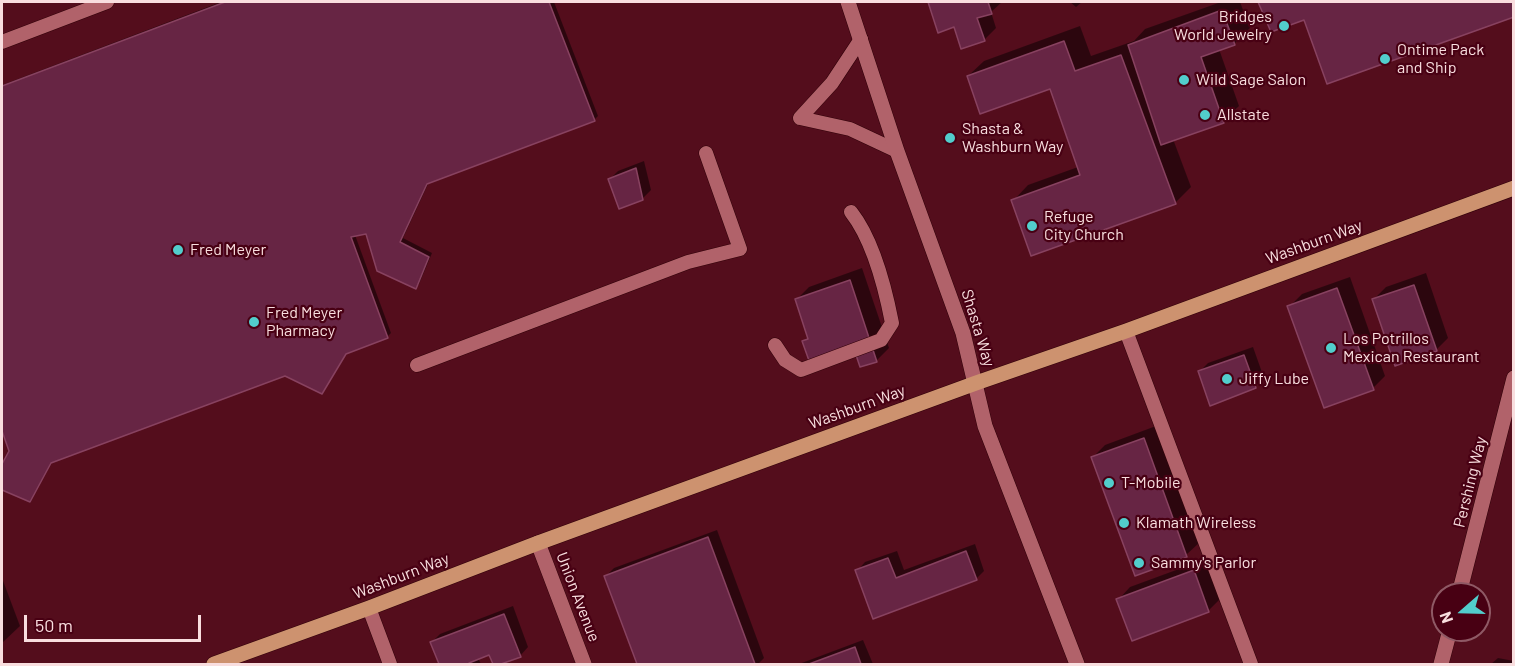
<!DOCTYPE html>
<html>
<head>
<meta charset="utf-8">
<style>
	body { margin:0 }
	#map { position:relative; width:1515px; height:666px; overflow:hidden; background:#540d1c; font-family:Barlow,sans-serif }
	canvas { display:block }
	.frame { position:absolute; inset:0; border:3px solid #f9dedf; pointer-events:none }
	.north { position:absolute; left:1431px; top:582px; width:60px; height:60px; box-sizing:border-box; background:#480013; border:2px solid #8f5965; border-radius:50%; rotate:250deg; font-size:16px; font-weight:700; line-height:24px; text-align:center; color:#f9dedf }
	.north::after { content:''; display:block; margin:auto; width:21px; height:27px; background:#52cdcc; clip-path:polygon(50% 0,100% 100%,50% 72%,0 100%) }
	.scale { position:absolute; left:24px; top:615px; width:177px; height:27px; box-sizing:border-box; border:3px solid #f9dedf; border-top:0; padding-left:8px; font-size:18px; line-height:21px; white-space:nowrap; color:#f9dedf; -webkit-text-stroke:4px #480013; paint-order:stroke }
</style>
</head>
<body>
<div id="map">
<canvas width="1515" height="666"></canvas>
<div class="frame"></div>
<div class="north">N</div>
<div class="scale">50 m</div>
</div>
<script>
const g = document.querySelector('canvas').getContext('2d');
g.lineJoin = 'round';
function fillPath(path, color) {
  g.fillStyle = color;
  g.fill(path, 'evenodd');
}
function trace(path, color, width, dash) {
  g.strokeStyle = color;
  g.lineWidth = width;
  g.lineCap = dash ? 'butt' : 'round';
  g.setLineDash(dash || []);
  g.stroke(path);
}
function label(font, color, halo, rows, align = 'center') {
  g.font = font + ' Barlow,sans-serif';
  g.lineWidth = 4.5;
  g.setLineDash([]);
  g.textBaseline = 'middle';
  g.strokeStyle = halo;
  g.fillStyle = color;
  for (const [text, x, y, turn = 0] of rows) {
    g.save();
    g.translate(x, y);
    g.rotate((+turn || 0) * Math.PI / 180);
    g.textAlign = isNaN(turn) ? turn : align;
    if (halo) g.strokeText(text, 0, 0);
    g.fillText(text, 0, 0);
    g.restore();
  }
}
fillPath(new Path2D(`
	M221,2H554L598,116L594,120L429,182L403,238L432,253L419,284L416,287L367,232L355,235L391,333L387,337L52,461L30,501L2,488V468L10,451L2,427V85Z
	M930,2H1002L991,12L996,28L984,40L955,25L939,31Z
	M1070,2H1082L1076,7Z
	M1221,2H1240L1250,28L1234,44L1219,49L1239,106L1223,121L1173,139L1191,187L1175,203L1013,201L1028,185L1078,167L1051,87L968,76L984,61L1080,26L1091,56L1134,41L1145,29Z
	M1260,2H1514V16L1305,18L1272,30Z
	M644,161L651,190L642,199L610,179L618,171Z
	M862,268L889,348L877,360L861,365L857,353L804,342L809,337L797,299L809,287Z
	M1426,273L1448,338L1436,350L1373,300L1386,287Z
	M1350,277L1385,376L1373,388L1289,307L1302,294Z
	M1253,347L1264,378L1255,386L1211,404L1199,372L1208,363Z
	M1156,426L1199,543L1186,555L1093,457L1105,445Z
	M717,530L764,658L758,664H639L606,576L614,568Z
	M975,544L984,571L976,579L874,617L857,571L865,562L897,551L904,570Z
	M1206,559L1221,598L1208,611L1133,639L1118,600L1130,587Z
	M2,578L20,626L2,643Z
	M513,606L528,647L520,656L497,664H495L490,653L478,658L481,664H440L432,642L440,634Z
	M863,640L873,664H799Z
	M1498,658L1514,661V664H1491Z`), '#0007');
const building = new Path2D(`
	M225,2H549L595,121L427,184L400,242L429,257L416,289L377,271L366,234L351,237L388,338L346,354L322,394L285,376L51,463L30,502L2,490V464L9,451L2,431V86Z
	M928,2H988L992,14L977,18L985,41L961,49L954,27L938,33Z
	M1258,2H1514V17L1327,84L1304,20L1271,32Z
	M1222,10L1235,45L1201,57L1224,123L1161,145L1128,45Z
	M1064,41L1075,71L1121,55L1176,204L1031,256L1011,200L1080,175L1050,89L980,114L967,76Z
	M636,168L643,200L619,209L608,179Z
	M850,280L877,362L860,367L856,355L812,369L802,341L808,339L795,299Z
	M1414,285L1437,351L1395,366L1372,299Z
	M1337,288L1374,390L1324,408L1287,306Z
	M1244,355L1256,388L1210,406L1198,371Z
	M1144,438L1187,557L1135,576L1091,457Z
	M708,537L755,664H637L604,576Z
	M966,551L977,580L873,619L855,570L888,558L896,578Z
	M1194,570L1209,612L1132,641L1116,599Z
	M504,614L521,657L501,664H493L489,655L469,663L470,664H439L430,642Z
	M855,647L861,664H809Z`);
fillPath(building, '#672544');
trace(building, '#884260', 1.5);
const service = new Path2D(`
	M2,42L107,2
	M800,118L850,129L897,151
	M800,118L832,83L861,39
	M1126,331L1251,664
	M775,345L785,360L801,370L881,340L892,323C885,287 873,240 851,212
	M417,365L688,262L740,249L706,153
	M369,608L390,664`);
const minor = new Path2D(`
	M538,543L584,664
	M1459,594L1514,378
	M1441,664L1450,630`);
const secondary = new Path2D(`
	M848,2L897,151L963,333L985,426L1077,664`);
const primary = new Path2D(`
	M214,664L369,608L538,543L976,383L1126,331L1514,188`);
trace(service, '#310009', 15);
trace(minor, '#310009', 16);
trace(secondary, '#310009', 16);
trace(primary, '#310009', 16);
trace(service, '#b1626a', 14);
trace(minor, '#b1626a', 15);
trace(secondary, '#b1626a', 15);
trace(primary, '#cd926f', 15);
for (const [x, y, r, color] of [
	[1284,26,6,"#52cdcc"],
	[1385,59,6,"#52cdcc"],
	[1184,80,6,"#52cdcc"],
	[1205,115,6,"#52cdcc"],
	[950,138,6,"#52cdcc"],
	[1032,226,6,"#52cdcc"],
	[178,250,6,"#52cdcc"],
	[254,322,6,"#52cdcc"],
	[1331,348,6,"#52cdcc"],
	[1227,379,6,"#52cdcc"],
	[1109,483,6,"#52cdcc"],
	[1124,523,6,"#52cdcc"],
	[1139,563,6,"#52cdcc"]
]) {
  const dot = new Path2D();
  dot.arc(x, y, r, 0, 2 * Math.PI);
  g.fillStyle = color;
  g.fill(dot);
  trace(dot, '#480013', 2);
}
label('16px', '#f9dedf', '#480013', [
	["Bridges",1272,17,"right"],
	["World Jewelry",1272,35,"right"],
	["Ontime Pack",1397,50],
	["and Ship",1397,68],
	["Wild Sage Salon",1196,80],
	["Allstate",1217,115],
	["Shasta &",962,129],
	["Washburn Way",962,147],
	["Refuge",1044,217],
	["City Church",1044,235],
	["Fred Meyer",190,250],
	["Fred Meyer",266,313],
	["Pharmacy",266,331],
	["Los Potrillos",1343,339],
	["Mexican Restaurant",1343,357],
	["Jiffy Lube",1239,379],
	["T-Mobile",1121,483],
	["Klamath Wireless",1136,523],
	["Sammy's Parlor",1151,563]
], 'left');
label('16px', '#f9dedf', '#480013', [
	["Washburn Way",1314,242,-20],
	["Shasta Way",978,328,73],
	["Washburn Way",857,407,-20],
	["Pershing Way",1470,482,-76],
	["Washburn Way",401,576,-21],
	["Union Avenue",578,597,69]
]);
</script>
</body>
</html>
